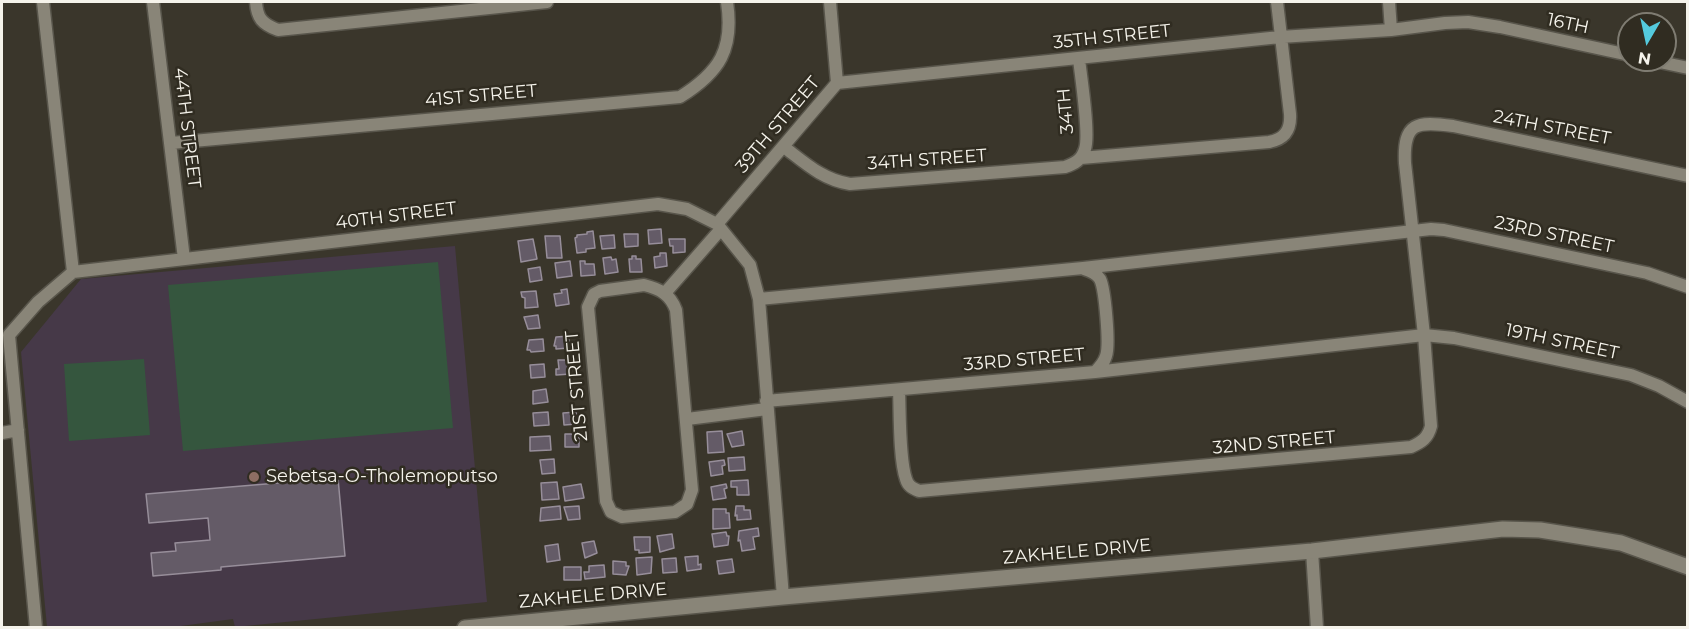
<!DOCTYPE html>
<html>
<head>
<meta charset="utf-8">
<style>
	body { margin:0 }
	#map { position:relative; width:1689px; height:629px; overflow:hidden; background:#3a362b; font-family:Montserrat,sans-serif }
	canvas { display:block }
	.frame { position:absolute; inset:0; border:3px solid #f5f3eb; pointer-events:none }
	.north { position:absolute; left:1617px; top:12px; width:60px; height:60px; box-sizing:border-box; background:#302c21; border:2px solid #7f7c72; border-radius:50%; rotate:189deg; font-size:16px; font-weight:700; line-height:24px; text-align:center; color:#f5f3eb }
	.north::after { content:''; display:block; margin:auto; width:21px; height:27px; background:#54cadd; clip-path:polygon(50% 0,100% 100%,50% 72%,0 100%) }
</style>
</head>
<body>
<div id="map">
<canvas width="1689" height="629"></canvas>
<div class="frame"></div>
<div class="north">N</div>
</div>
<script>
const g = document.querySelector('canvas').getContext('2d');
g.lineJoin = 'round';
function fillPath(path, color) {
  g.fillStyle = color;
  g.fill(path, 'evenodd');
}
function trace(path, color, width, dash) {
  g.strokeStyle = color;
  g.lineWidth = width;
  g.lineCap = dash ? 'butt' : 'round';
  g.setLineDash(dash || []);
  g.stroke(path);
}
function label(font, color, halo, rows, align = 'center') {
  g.font = font + ' Montserrat,sans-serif';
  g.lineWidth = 5;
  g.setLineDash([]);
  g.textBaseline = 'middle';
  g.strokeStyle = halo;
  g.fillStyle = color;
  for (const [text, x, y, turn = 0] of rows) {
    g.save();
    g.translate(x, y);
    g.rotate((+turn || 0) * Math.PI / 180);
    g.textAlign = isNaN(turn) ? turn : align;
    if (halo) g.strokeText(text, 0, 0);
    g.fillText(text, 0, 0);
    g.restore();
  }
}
fillPath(new Path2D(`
	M455,246L487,602L235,627L233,619L166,628L47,627L21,352L81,279Z`), '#463948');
fillPath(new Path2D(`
	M438,262L453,428L183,451L168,285Z
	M144,359L150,435L69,441L64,364Z`), '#35563e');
const building = new Path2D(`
	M661,229L662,243L649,244L648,230Z
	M593,231L595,248L586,249V252L577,253L575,238L577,237V235L587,234V232Z
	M624,234H638V246L625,247Z
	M614,235L615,248L602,249L600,236Z
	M545,236H560L562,258H547Z
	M533,239L537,259L521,262L518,241Z
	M669,239H685V252L673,253V246H670Z
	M660,253H666L667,266L655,268L654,257L660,256Z
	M632,256H636V259H641L642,272H630L629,259H632Z
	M611,257L612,260L616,259L618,272L605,274L603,258Z
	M570,261L572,276L557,278L555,263Z
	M580,261H585V264H594L595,275L581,276Z
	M540,267L542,280L530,282L528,269Z
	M567,289L569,304L556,306L554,294L562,293L561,290Z
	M536,291L538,307L525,308V298L522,297L521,292Z
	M538,315L540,328L528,329L524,317Z
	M569,336V348L556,349V346H554L556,337Z
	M543,339L544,351L531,352L530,350H527L529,340Z
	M558,360H570L571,374L556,375V369H559Z
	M544,364L545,377L531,378L530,365Z
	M546,389L548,402L533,404V391Z
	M548,412L549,425L534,426L533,413Z
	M576,412L577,424L564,425L563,413Z
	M722,431L724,452L708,453L707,432Z
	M742,431L744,445L732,447L727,434Z
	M565,434H579V447H565Z
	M550,436L551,450L530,451V437Z
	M744,457L745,470L729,471L728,458Z
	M554,459L555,473L542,474L540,460Z
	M724,460L725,465L722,466L723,474L711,476L709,462Z
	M338,478L345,556L221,567V570L153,576L151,553L176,551L175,543L210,540L208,518L149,523L146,494Z
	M748,480L749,495H737V487H731V481Z
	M557,482L559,499L542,500L541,483Z
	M581,484L584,498L565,501L563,487Z
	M726,484L727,488L724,489L726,498L713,500L711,487Z
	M560,506L561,519L540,521L541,508Z
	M579,506L580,519L568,520L564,507Z
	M736,506H744V510H750L751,519L737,520V515L735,516Z
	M713,509H726V513H729L730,528L713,529Z
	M758,528L759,536L753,537L755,549L742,551L740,540L738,541L739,531Z
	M726,532L727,536H729L728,545L714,547L712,534Z
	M672,534L674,548L660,552L657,536Z
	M634,537H650V552L639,553V550H635Z
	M594,541L597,553L585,558L582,543Z
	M558,544L560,560L547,562L545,546Z
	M698,556V565L701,564V569L687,571L685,557Z
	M652,557L651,573L637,575L636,558Z
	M676,558L677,572L663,573L662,559Z
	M732,559L734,572L719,574L717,561Z
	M613,561L626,562V566H629L626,575L613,574Z
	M604,565L605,577L585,579L584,572H589V566Z
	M564,567H581V580H564Z`);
fillPath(building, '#645b67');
trace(building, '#978e9a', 1.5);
const minor = new Path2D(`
	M43,2L73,272
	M153,2L184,259
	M256,2C257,18 262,24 278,30L547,2
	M1389,2L1391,30
	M1650,60L1688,68
	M837,83L1280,37L1391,30L1445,23L1468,22L1500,27L1629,55
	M171,143L680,97C720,72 734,49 727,2
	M784,147C805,163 823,180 850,184L1065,167C1074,164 1082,160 1085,149C1090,135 1081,77 1079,59
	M1081,158L1269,142C1285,139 1291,130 1290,114L1277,2
	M717,224L837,83L830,2
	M1084,269C1091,271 1096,273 1100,279C1105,289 1110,345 1106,356C1104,363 1100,367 1095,372
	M644,285C660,289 670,294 676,310L692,490L687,504L675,512L622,517L611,512L606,501L588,307L594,294L600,291Z
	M665,293L721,229
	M759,299L1083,268L1431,229L1444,230L1647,273L1688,287
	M899,390C900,412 899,459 906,479C908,486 912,488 919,491L1411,447C1422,442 1428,438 1431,426L1424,335L1405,163C1403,122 1417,121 1453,126L1688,176
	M766,401L1095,372L1424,335L1454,338L1631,375L1659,386L1688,402
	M687,419L767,409
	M2,433L18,430
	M1312,551L1317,628
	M36,628L9,335L38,302L73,272L658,204L687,209L717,224L750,265L759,299L783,597`);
const tertiary = new Path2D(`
	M465,628L783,597L1312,551L1503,529L1540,530L1621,543L1688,567`);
trace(minor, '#58554b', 15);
trace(tertiary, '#58554b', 18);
trace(minor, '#898578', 12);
trace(tertiary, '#898578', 15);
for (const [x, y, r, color] of [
	[254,477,6,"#8d6e63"]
]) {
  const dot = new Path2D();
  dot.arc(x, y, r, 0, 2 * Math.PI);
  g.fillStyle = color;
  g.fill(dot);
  trace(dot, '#302c21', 2);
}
label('18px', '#f5f3eb', '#302c21', [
	["16TH",1568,24,12],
	["35TH STREET",1112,37,-6],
	["41ST STREET",481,96,-5],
	["34TH",1066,111,-95],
	["39TH STREET",778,125,-50],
	["44TH STREET",187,128,83],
	["24TH STREET",1552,128,11],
	["34TH STREET",927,160,-4],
	["40TH STREET",396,216,-7],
	["23RD STREET",1554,235,12],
	["19TH STREET",1562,342,12],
	["33RD STREET",1024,360,-5],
	["21ST STREET",577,386,-95],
	["32ND STREET",1274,443,-5],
	["ZAKHELE DRIVE",1077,552,-5],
	["ZAKHELE DRIVE",593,596,-5]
]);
label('18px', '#f5f3eb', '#302c21', [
	["Sebetsa-O-Tholemoputso",266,477]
], 'left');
</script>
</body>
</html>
